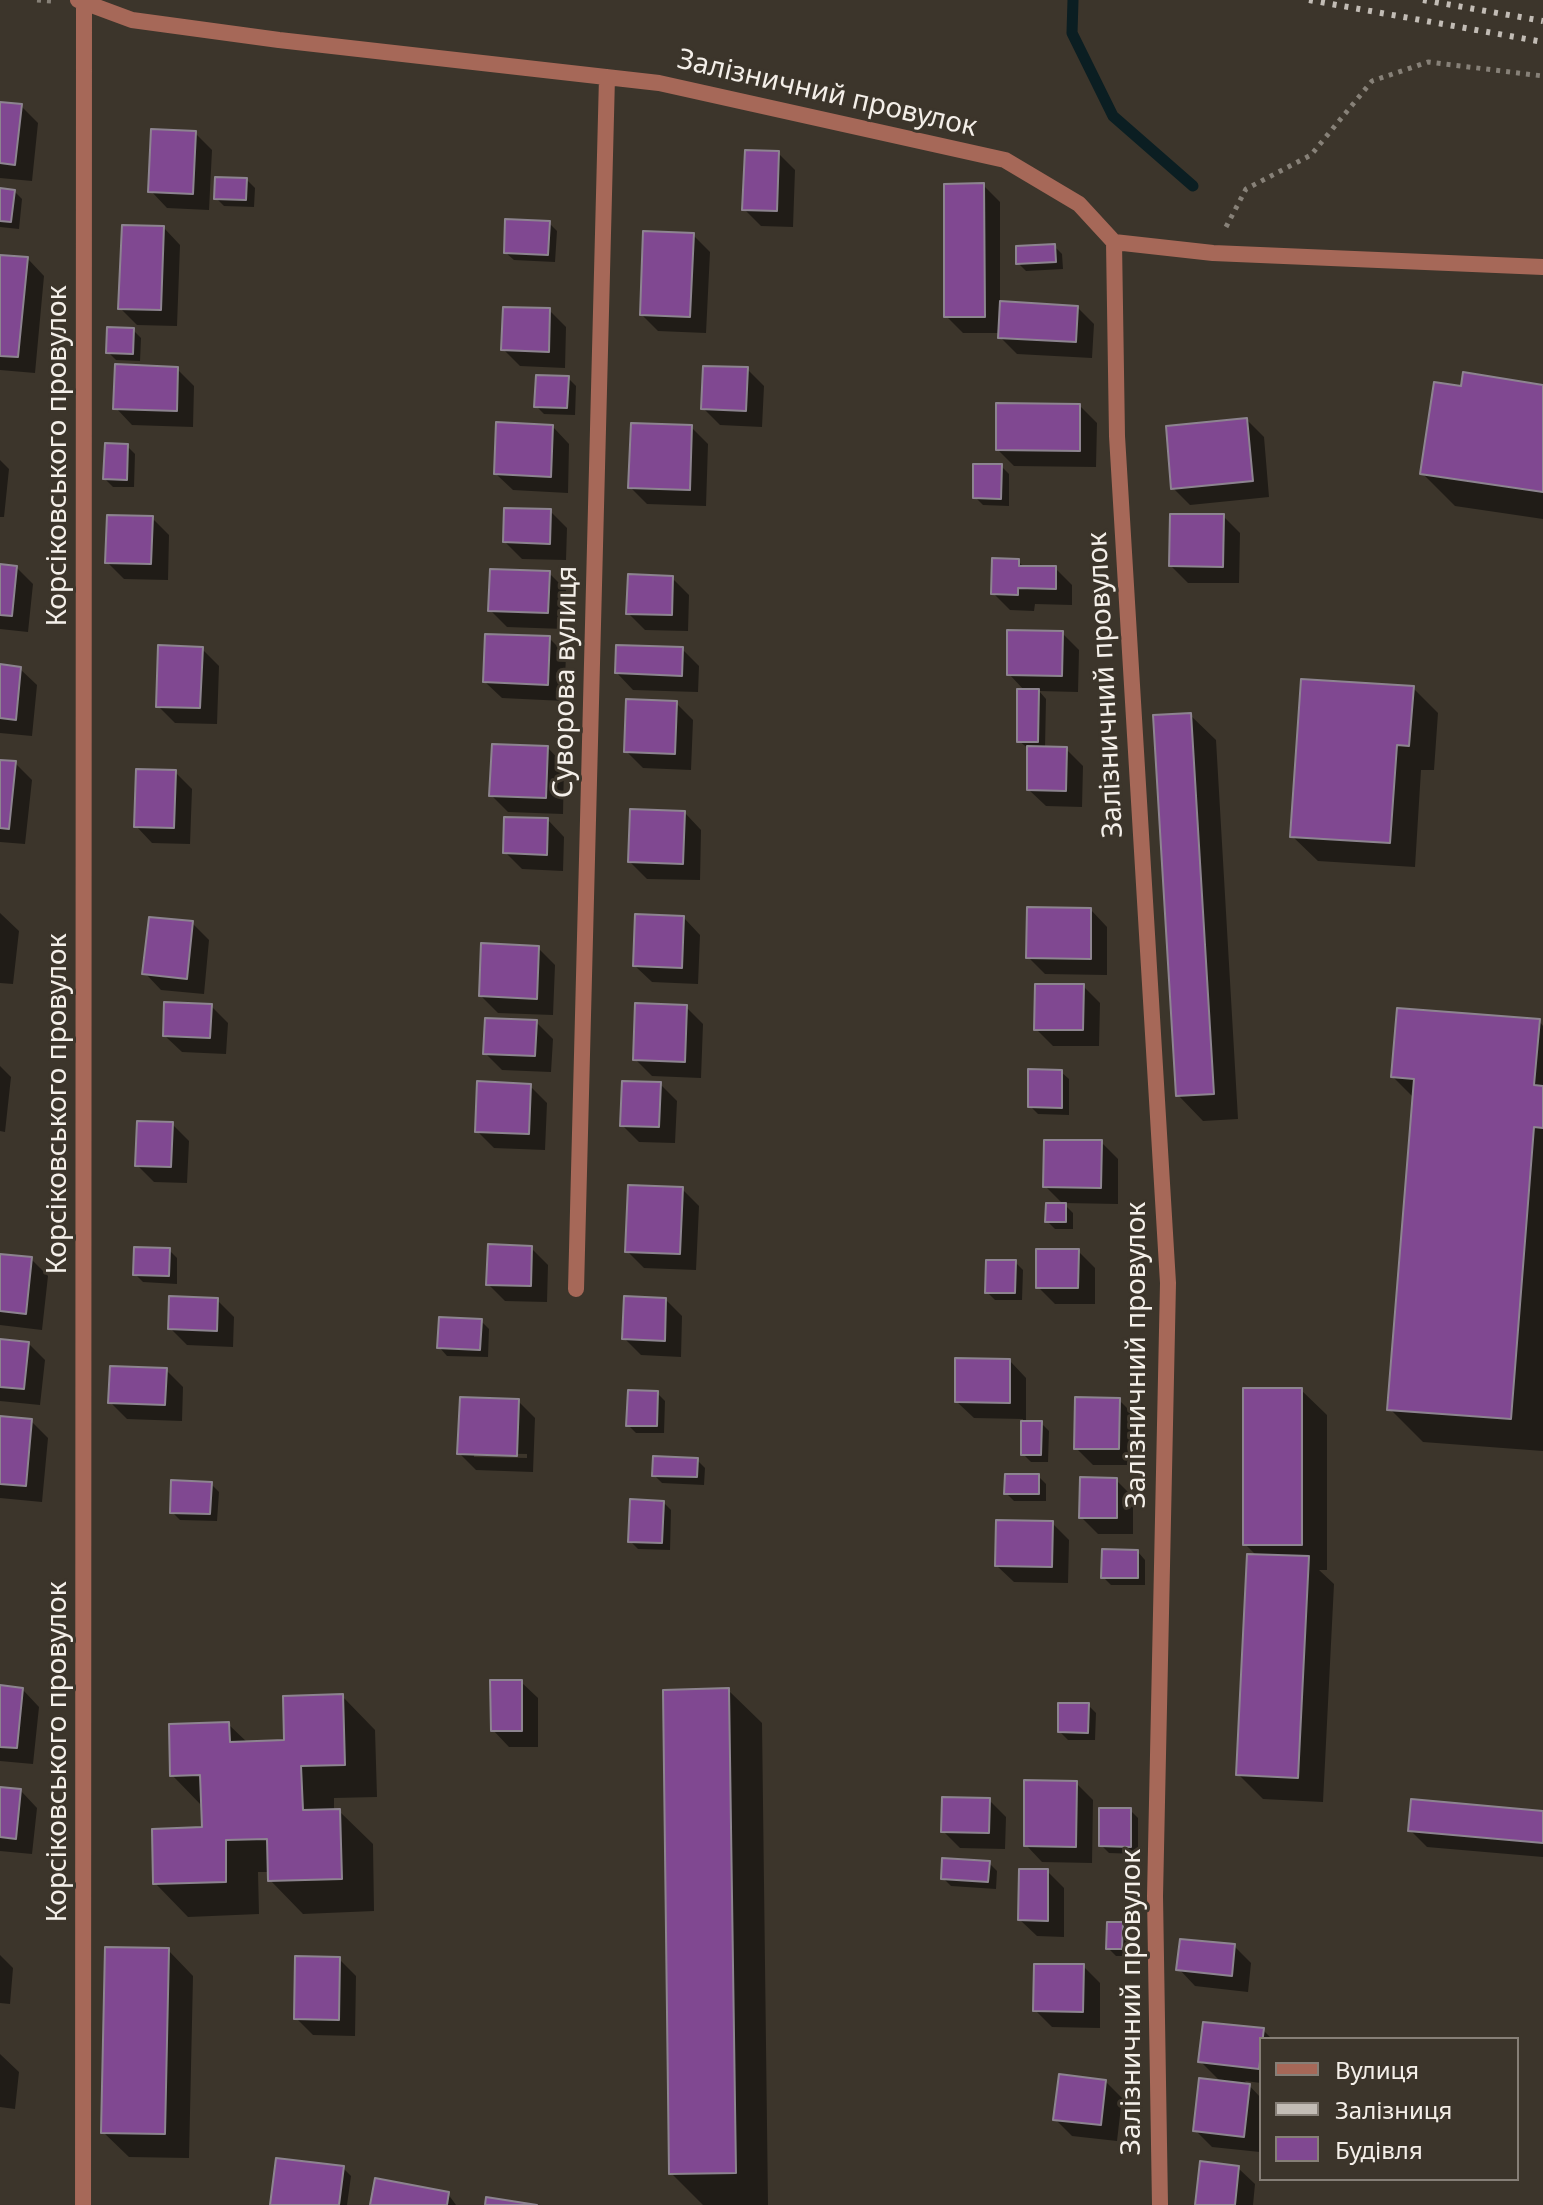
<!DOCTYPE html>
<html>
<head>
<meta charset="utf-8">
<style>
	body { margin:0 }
	#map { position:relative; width:1543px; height:2205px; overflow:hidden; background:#3c352b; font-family:"Noto Sans",sans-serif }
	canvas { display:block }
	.legend { position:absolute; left:1259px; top:2037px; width:260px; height:144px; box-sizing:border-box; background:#3c352b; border:2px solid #867f77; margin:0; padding:10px 14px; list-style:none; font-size:24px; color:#f4efe9 }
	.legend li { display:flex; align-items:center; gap:16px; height:40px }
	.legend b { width:40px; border:2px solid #867f77 }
</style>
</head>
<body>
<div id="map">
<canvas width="1543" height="2205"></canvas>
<ul class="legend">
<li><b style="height:10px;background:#a66858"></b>Вулиця</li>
<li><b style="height:10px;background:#c2bcb5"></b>Залізниця</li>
<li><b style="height:22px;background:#804891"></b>Будівля</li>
</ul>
</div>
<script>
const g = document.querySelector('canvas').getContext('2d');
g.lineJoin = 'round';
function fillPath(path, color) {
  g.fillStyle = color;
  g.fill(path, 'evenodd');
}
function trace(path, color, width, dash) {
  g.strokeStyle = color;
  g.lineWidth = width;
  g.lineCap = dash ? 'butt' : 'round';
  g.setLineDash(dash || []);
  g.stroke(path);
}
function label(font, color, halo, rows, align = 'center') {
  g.font = font + ' "Noto Sans",sans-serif';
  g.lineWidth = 6;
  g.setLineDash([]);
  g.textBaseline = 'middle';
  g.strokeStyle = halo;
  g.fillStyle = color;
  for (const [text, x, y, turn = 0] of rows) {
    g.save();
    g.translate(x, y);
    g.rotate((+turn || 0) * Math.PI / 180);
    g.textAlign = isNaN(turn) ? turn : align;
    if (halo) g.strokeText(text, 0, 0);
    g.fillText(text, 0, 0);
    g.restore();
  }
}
fillPath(new Path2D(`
	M0,104L21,106L38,123L32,181L0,178Z
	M195,133L212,150L209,210L167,208L151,191Z
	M778,153L795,170L793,227L761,226L744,209Z
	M247,180L255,188L254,207L224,206L216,198Z
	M983,185L1000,202V303L1077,307L1094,324L1092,358L1017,354L1000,337V333H963L946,316Z
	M0,190L14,191L22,199L19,229L0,227Z
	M549,223L557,231L555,262L514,260L506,253Z
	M164,228L180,245L177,326L137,325L120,308Z
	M693,235L710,252L706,333L658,331L642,315Z
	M1054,246L1062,254L1063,269L1026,271L1018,263Z
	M0,257L28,259L44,276L35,373L0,370Z
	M549,310L566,327L565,368L520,366L503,349Z
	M133,330L141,338L140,361L116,360L108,352Z
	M177,369L194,386L193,427L132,425L116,408Z
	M747,369L764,386L762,427L720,425L703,408Z
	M568,378L576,386L575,415L544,414L536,406Z
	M1543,387V519L1455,506L1422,473Z
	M1080,406L1097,423L1096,467L1014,466L998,450Z
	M1247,420L1264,437L1269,497L1190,505L1173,488Z
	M553,427L569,444L568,493L513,490L496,474Z
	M691,427L708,444L706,506L647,504L630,487Z
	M127,446L135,454L134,487H113L105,479Z
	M0,460L9,469L4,517H0Z
	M1001,466L1009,474V506L983,505L975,497Z
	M550,511L567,528L566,560L522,559L505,542Z
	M1223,516L1240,533L1239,583H1188L1171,566Z
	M152,518L169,535L168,580L124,579L107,562Z
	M1018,561L1025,568H1055L1072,585V605L1035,604L1034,611L1010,610L993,593Z
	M0,566L16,567L33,584L28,632L0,629Z
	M549,573L566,590L564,629L507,627L490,610Z
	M672,578L689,595L688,631L645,630L628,613Z
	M1062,633L1079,650L1078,692L1039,691L1046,699L1045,748L1066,749L1083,766L1082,807L1046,806L1029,790V749L1019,741L1025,691L1009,674Z
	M549,638L566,655L564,701L502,698L485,682Z
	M202,649L219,666L217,724L175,723L158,706Z
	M682,649L699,666L698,692L633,690L617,673Z
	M0,666L20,669L37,685L32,736L0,733Z
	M1413,688L1438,713L1434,770H1421L1415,867L1318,861L1292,836Z
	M676,703L693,720L691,770L643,768L626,751Z
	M1190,715L1216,740L1238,1119L1203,1121L1178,1095Z
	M548,748L564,765L563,814L508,812L491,795Z
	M0,762L15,763L32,780L25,844L0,842Z
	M175,772L192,789L190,844L152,843L136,826Z
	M685,813L701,830L700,880L647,879L630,862Z
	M548,820L564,837L563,871L522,869L505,852Z
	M1091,910L1107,927V975L1045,974L1028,957Z
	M0,913L19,931L13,984L0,983Z
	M684,918L700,935L698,984L652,982L635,966Z
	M192,923L209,940L204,994L161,990L145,973Z
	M538,948L555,965L553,1015L498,1013L481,996Z
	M1083,986L1100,1003L1099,1046H1053L1036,1029Z
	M211,1006L228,1023L226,1054L182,1052L165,1036Z
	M686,1007L703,1024L701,1078L652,1076L635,1059Z
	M1539,1021L1543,1026V1451L1423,1442L1390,1409L1414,1098L1393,1077Z
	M536,1022L553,1039L551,1072L502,1070L485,1053Z
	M0,1066L11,1077L5,1132L0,1131Z
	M1061,1072L1069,1079V1115L1038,1114L1030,1106Z
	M660,1084L677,1101L675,1143L639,1142L622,1125Z
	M530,1086L547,1103L545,1150L494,1148L477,1131Z
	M172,1124L189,1141L187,1183L154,1182L137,1165Z
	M1101,1142L1118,1159V1204L1063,1203L1073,1213V1229H1055L1047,1221L1064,1205L1045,1186Z
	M682,1189L699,1206L696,1270L644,1268L627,1251Z
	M531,1248L548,1265L547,1302L505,1301L488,1284Z
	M169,1250L177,1258V1284L143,1282L135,1274Z
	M1078,1251L1095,1268V1304H1055L1038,1287Z
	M0,1256L31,1259L48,1276L42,1330L0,1325Z
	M1015,1262L1023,1270L1022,1300H995L987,1292Z
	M217,1300L234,1317L233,1347L187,1345L170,1328Z
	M666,1300L682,1316L681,1357L641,1355L624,1338Z
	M481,1321L489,1329L488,1357L447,1356L440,1348Z
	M0,1341L28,1343L45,1360L40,1405L0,1401Z
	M1010,1361L1026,1378V1423H1041L1049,1431L1048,1462H1031L1023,1454V1419L974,1418L957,1402Z
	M166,1370L183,1387L182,1421L127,1419L110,1402Z
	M1301,1390L1327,1415V1570H1319L1334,1584L1323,1802L1263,1799L1238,1774L1257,1556L1245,1544Z
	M657,1393L665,1401L664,1433H636L628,1425Z
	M1119,1400L1136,1417L1135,1465H1093L1076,1448Z
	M518,1401L535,1418L533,1472L476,1470L459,1453ZM474,1453L527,1454V1458L474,1457Z
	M0,1418L31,1421L48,1438L42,1502L0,1498Z
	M697,1460L705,1468L704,1485L662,1483L654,1475Z
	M1038,1476L1046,1484V1501H1014L1006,1493Z
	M1116,1480L1133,1497V1534H1098L1081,1517Z
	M211,1484L219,1492L217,1521L180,1520L172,1512Z
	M663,1502L671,1510L670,1550L638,1549L630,1541Z
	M1052,1523L1069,1540L1068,1583L1014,1582L997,1566Z
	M1138,1552L1145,1560V1585H1111L1103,1577Z
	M521,1682L538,1698V1747H509L493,1730Z
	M0,1687L23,1690L39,1707L33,1764L0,1761Z
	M728,1690L762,1723L768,2205H703L671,2173Z
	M342,1696L375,1730L377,1797L334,1798V1811H339L373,1844L374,1911L303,1914L270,1880V1872H258L259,1914L188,1917L155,1883L204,1829L203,1807L172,1775L228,1724L248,1743L286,1742Z
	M1088,1705L1096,1713L1095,1740H1068L1060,1732Z
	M1076,1783L1093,1800L1092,1863L1042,1862L1026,1845Z
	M0,1789L21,1791L37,1808L32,1854L0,1851Z
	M989,1800L1006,1817L1005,1849L960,1848L943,1831Z
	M1130,1810L1138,1818V1854L1109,1853L1101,1845Z
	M1543,1813V1857L1427,1847L1410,1830Z
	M989,1863L997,1871L996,1889L951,1886L943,1878Z
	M1047,1871L1064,1888V1937L1037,1936L1020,1920Z
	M1122,1924L1130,1932L1129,1956H1116L1108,1948Z
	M1234,1946L1251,1963L1248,1992L1195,1986L1179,1969Z
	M168,1950L193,1976L189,2158L129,2157L103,2132Z
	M0,1955L13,1968L10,2004L0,2003Z
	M339,1959L356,1976L355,2036L313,2035L296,2018Z
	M1083,1966L1100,1983V2028L1052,2027L1035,2010Z
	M1263,2030L1272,2039H1261V2083L1245,2081L1261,2098L1260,2152L1212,2147L1195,2130L1222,2083L1200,2061Z
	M0,2054L19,2072L15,2109L0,2107Z
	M1105,2081L1122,2098L1117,2141L1072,2136L1055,2119Z
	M343,2168L351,2176L347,2205H272Z
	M1238,2168L1255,2184L1253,2205H1197Z
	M448,2194L456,2205H372Z`), '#0007');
trace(new Path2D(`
	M1073,0L1072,33L1113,116L1193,186`), '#0b1e22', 11);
const building = new Path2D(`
	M0,102L22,104L15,165L0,163Z
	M151,129L196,131L193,194L148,192Z
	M745,150L779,151L777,211L742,210Z
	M215,177L247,178L246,200L214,199Z
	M984,183L985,317H944V184Z
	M0,188L15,190L11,222L0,221Z
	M505,219L550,221L548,255L504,253Z
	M122,225L164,226L161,310L118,309Z
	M643,231L694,233L690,317L640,315Z
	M1055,244L1056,262L1016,264V246Z
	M0,255L28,257L18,357L0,356Z
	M1000,301L1078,306L1076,342L998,338Z
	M503,307L550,308L549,352L501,350Z
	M107,327L134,328L133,354L106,353Z
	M115,364L178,367L177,411L113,409Z
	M703,366L748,367L746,411L701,409Z
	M1463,372L1543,385V492L1420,474L1434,382L1461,386Z
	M536,375L569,376L567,408L534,407Z
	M996,403L1080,404V451L996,450Z
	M1247,418L1253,481L1171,489L1166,426Z
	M496,422L553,425L551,477L494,474Z
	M631,423L692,425L690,490L628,488Z
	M105,443L128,444L127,480L103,479Z
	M973,464H1002L1001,499L973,498Z
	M504,508L551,509L550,544L503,542Z
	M1170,514H1224L1223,567L1169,566Z
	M107,515L153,516L151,564L105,563Z
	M992,558L1019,559V566H1056V589L1018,588V595L991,594Z
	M0,564L17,566L12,616L0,615Z
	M490,569L550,571L548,613L488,611Z
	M628,574L673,576L672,615L626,614Z
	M1007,630L1063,631L1062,676L1007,675Z
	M485,634L550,636L548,685L483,682Z
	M158,645L203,647L200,708L156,707Z
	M616,645L683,647L682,676L615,673Z
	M0,664L21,667L16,720L0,718Z
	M1301,679L1414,686L1409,746L1397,745L1390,843L1290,837Z
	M1017,689H1039L1038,742H1017Z
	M626,699L677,701L675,754L624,752Z
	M1191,713L1214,1094L1176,1096L1153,715Z
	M492,744L548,746L546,798L489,796Z
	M1027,746L1067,747L1066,791L1027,790Z
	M0,760L16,761L9,829L0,828Z
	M136,769L176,770L174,828L134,827Z
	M630,809L685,811L683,864L628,862Z
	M504,817L548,818L547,855L503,853Z
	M1027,907L1091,908V959L1026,958Z
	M635,914L684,916L682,968L633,966Z
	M149,917L193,921L187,979L142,974Z
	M481,943L539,946L537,999L479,996Z
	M1035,984H1084L1083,1030H1034Z
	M164,1002L212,1004L210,1038L163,1036Z
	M635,1003L687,1005L685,1062L633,1060Z
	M1397,1008L1540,1019L1534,1085L1543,1086V1128L1534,1127L1511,1419L1387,1410L1414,1079L1391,1077Z
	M485,1018L537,1020L535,1056L483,1054Z
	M1028,1069L1062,1070V1108L1028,1107Z
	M477,1081L531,1084L529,1134L475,1132Z
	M622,1081L661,1082L659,1127L620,1126Z
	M137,1121L173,1122L171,1167L135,1166Z
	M1044,1140H1102L1101,1188L1043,1187Z
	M628,1185L683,1187L680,1254L625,1252Z
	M1046,1203H1066V1222H1045Z
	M488,1244L532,1246L531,1286L486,1285Z
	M134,1247L170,1248L169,1276L133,1275Z
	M1036,1249H1079L1078,1288H1036Z
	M0,1254L32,1257L26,1314L0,1311Z
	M986,1260H1016L1015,1293H985Z
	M169,1296L218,1298L217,1331L168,1329Z
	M624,1296L666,1298L665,1341L622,1339Z
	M439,1317L482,1319L480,1350L437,1348Z
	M0,1339L29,1342L24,1389L0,1387Z
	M955,1358L1010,1359V1403L955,1402Z
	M110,1366L167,1368L165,1405L108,1403Z
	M1243,1388H1302V1545H1243Z
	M628,1390L658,1391L657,1426H626Z
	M460,1397L519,1399L517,1456L457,1454Z
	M1075,1397L1120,1398L1119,1449H1074Z
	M0,1416L32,1419L26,1486L0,1484Z
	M1021,1421H1042L1041,1455H1021Z
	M653,1456L698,1458L697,1477L652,1476Z
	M1005,1474H1039V1494H1004Z
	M1080,1477L1117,1478V1518H1079Z
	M171,1480L212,1482L210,1514L170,1513Z
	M630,1499L664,1501L662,1543L628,1542Z
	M996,1520L1053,1521L1052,1567L995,1566Z
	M1102,1549L1138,1550V1578H1101Z
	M1247,1554L1309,1556L1298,1778L1236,1775Z
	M490,1680H522V1731H491Z
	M0,1685L23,1688L17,1748L0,1747Z
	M729,1688L736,2173L669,2174L663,1690Z
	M343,1694L345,1765L301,1766L303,1810L340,1809L342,1879L268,1881L267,1839L226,1840V1882L153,1884L152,1829L202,1827L200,1775L170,1776L169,1724L229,1722L230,1742L284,1740L283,1696Z
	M1058,1703H1089L1088,1733L1058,1732Z
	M1024,1780L1077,1781L1076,1847L1024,1846Z
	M0,1787L21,1789L16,1839L0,1837Z
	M942,1797L990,1798L989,1833L941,1832Z
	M1411,1799L1543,1811V1843L1408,1831Z
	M1099,1808H1131V1847L1099,1846Z
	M942,1858L990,1861L988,1882L941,1879Z
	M1019,1869H1048V1921L1018,1920Z
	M1107,1922H1123L1122,1949H1106Z
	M1180,1939L1235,1944L1232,1976L1176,1970Z
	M105,1947L169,1948L165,2134L101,2133Z
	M295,1956L340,1957L339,2020L294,2019Z
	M1034,1964H1084L1083,2012L1033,2011Z
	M1203,2022L1264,2028L1259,2069L1198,2062Z
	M1059,2074L1106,2080L1101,2125L1053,2120Z
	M1199,2078L1250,2084L1244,2137L1193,2131Z
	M276,2158L344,2166L339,2205H270Z
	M1200,2161L1239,2166L1235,2205H1195Z
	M375,2178L449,2192L447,2205H370Z
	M486,2197L537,2205H485Z`);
fillPath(building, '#804891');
trace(building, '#8d8490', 2);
trace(new Path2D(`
	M37,0L52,1
	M1226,227L1246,189L1311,155L1372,81L1428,62L1543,76`), '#878178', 5, [4, 6]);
trace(new Path2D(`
	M78,0L132,20L279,40L659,83L1005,160L1079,204L1114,242L1117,436L1168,1283L1155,1896L1160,2205
	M1114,242L1213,253L1543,267
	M576,1289L607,77
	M83,2205L84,4`), '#a66858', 16);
trace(new Path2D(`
	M1309,0L1543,42
	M1423,0L1543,21`), '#c2bcb5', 6, [4, 8]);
label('28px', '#f4efe9', '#3c352b', [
	["Залізничний провулок",827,94,13],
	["Корсіковського провулок",58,456,-90],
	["Суворова вулиця",566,682,-89],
	["Залізничний провулок",1106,685,-93],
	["Корсіковського провулок",58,1104,-90],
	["Залізничний провулок",1137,1355,-90],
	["Корсіковського провулок",58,1752,-90],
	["Залізничний провулок",1132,2002,-90]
]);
</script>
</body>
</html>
